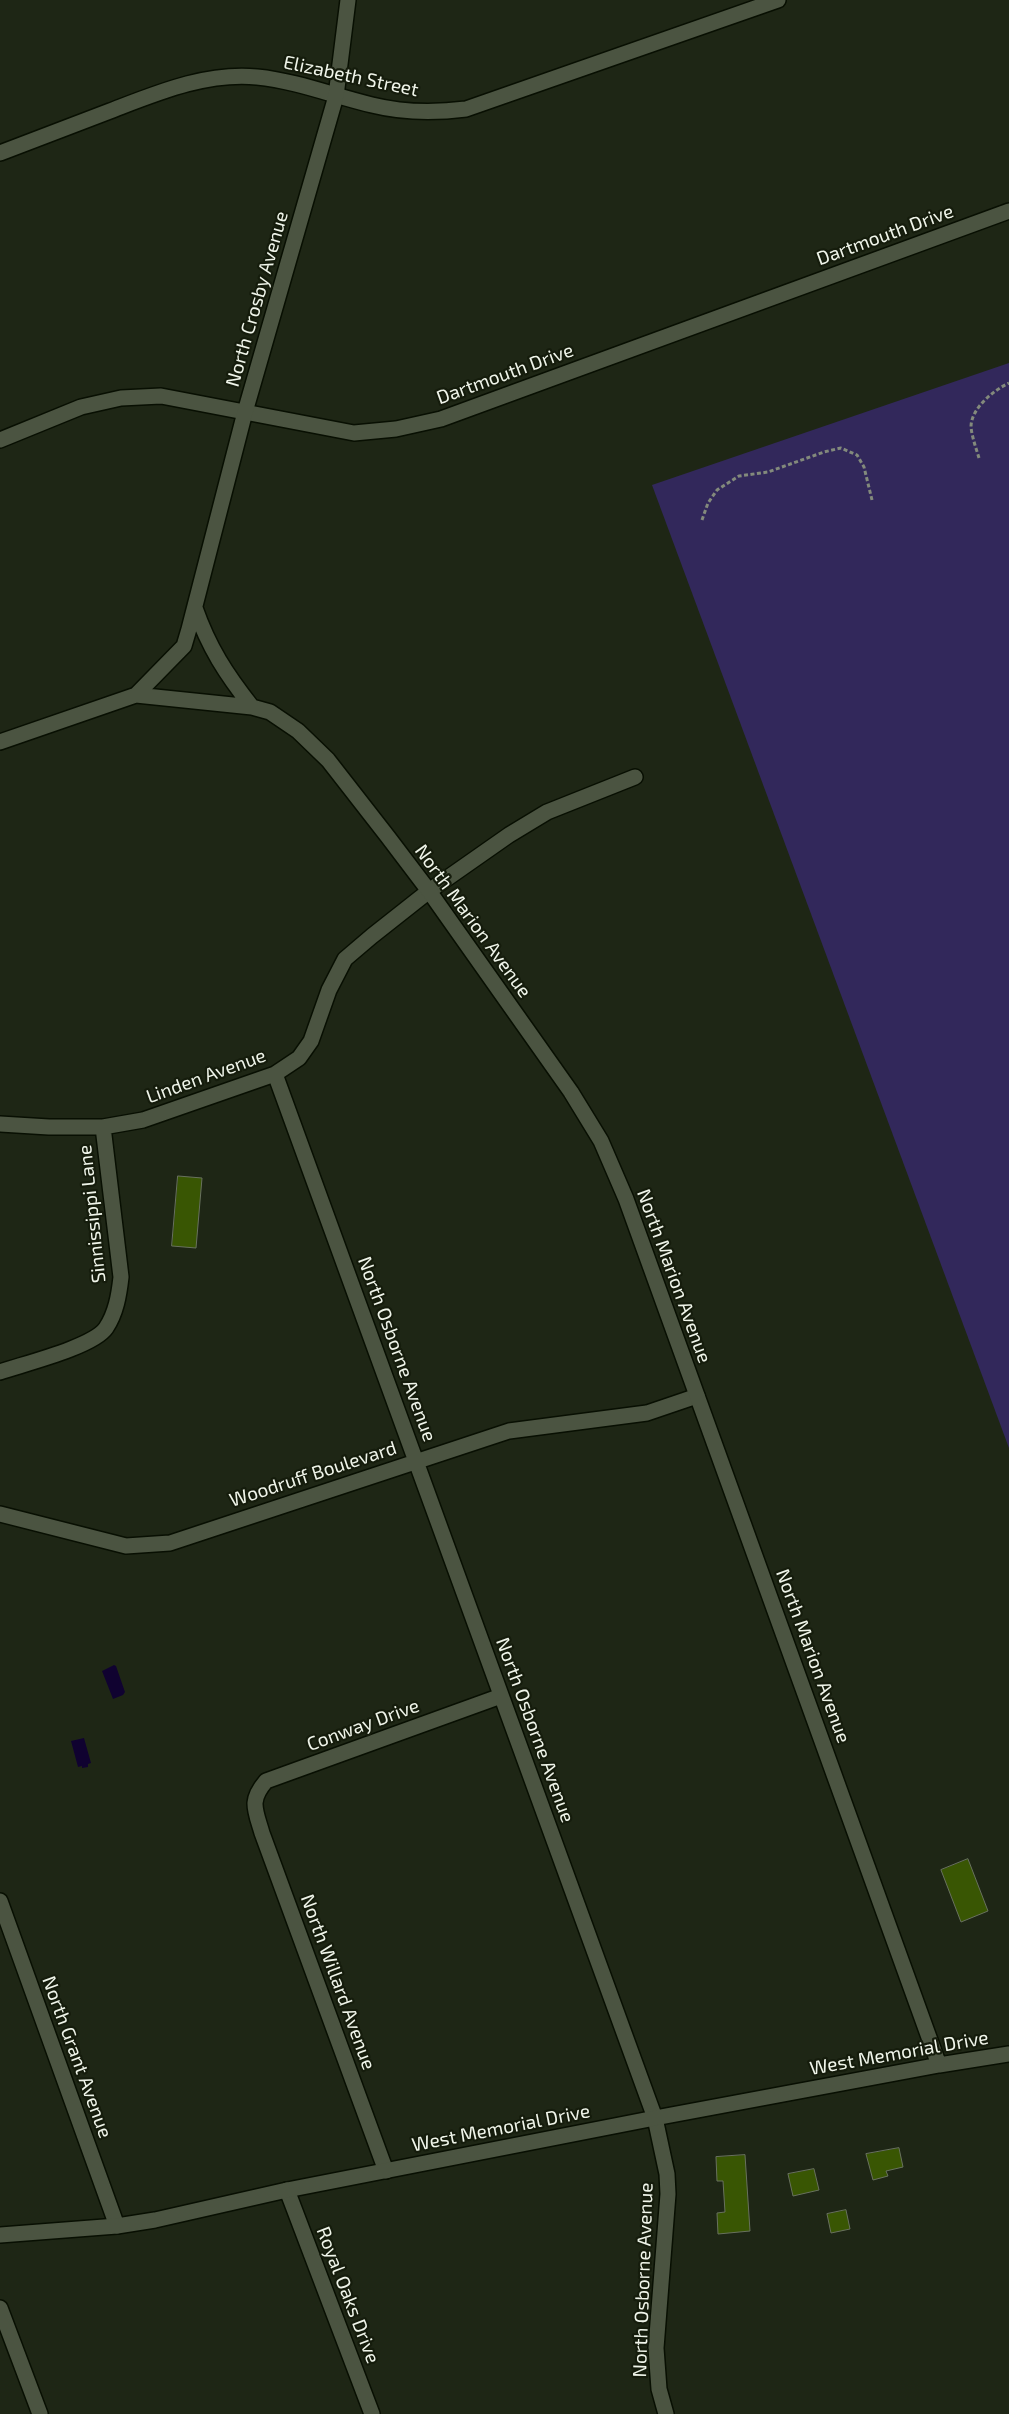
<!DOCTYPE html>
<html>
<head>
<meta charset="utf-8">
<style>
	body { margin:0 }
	canvas { display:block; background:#1e2615 }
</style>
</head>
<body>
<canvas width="1009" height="2414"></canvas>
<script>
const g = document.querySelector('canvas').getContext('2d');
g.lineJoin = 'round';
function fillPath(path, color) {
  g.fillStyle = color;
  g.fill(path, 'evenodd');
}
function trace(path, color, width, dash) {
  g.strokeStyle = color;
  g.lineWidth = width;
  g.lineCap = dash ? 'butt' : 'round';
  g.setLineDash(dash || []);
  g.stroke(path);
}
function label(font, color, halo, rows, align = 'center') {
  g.font = font + ' "Exo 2",sans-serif';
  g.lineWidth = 4.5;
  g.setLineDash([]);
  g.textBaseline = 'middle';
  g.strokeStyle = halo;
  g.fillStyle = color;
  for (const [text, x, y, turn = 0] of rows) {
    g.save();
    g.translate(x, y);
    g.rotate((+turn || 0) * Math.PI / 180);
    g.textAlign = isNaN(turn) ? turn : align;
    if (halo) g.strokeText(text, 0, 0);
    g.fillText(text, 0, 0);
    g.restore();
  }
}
fillPath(new Path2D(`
	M1009,363V1448L652,485Z`), '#32285b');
fillPath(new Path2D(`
	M114,1665L116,1666L125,1692L123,1695L113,1699L102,1671Z
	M84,1738L91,1763L88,1764V1767L82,1768V1766L78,1767L71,1741Z`), '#100230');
const building = new Path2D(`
	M178,1176L202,1178L196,1248L172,1246Z
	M968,1859L988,1911L961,1922L941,1870Z
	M899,2148L903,2167L886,2171L888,2176L873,2180L866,2154Z
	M745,2155L750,2231L718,2234L717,2213L725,2212L723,2181H717L716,2157Z
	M814,2169L819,2190L793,2196L788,2174Z
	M846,2210L850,2229L831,2233L827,2214Z`);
fillPath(building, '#395603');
trace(building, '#68715e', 1);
const minor = new Path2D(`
	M0,153C37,139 74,125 110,111C157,93 206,72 257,77C297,81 334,96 372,105C404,113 434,113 466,109L778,0
	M0,440L81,407L121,398L161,396L354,433L396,429L441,419L1009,211
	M275,1074L655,2118L667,2174L668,2194L656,2348L659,2389L666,2414
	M0,1124L49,1127H103L143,1120L275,1074L299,1058L311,1041L329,990L345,959L372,936L429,891L509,835L547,812L635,777
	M0,1372C23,1364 93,1347 106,1328C116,1313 119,1295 121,1277L103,1127
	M0,1514L126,1546L170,1543L509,1431L647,1413L697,1396
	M0,1901L117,2226
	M386,2171L262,1833C255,1809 249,1801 266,1781L501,1696
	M287,2190L372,2414
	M0,2308L40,2414`);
const tertiary = new Path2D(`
	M195,608C209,648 226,674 252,707
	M136,695L184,646L189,629L245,412L336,96L348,0
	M0,742L136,695L252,707L270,712L298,731L328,760L388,837L429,891L571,1092L601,1141L626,1199L939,2065
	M0,2235L117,2226L155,2220L287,2190L655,2118L939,2065L1009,2054`);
trace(minor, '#080f02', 18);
trace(tertiary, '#080f02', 18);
trace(new Path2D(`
	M979,458C976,448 972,437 971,427C971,408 994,390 1009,383
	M702,520L708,503L717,490L739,476L768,472L824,452L841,448L857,455L864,467L872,500`), '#838a7c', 3, [4, 2.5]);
trace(minor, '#4b5441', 15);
trace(tertiary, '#4b5441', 15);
label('19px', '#f0f5ea', '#151c0c', [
	["Elizabeth Street",351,76,12],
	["Dartmouth Drive",885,235,-20],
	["North Crosby Avenue",257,299,-74],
	["Dartmouth Drive",505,374,-20],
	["North Marion Avenue",473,921,54],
	["Linden Avenue",206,1076,-20],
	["Sinnissippi Lane",92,1214,-96],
	["North Marion Avenue",674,1276,70],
	["North Osborne Avenue",397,1349,70],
	["Woodruff Boulevard",313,1474,-18],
	["North Marion Avenue",813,1656,70],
	["Conway Drive",363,1725,-20],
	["North Osborne Avenue",535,1730,70],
	["North Willard Avenue",338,1982,70],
	["West Memorial Drive",899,2053,-10],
	["North Grant Avenue",77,2057,70],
	["West Memorial Drive",501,2128,-11],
	["North Osborne Avenue",643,2280,-88],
	["Royal Oaks Drive",348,2295,69]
]);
</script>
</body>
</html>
